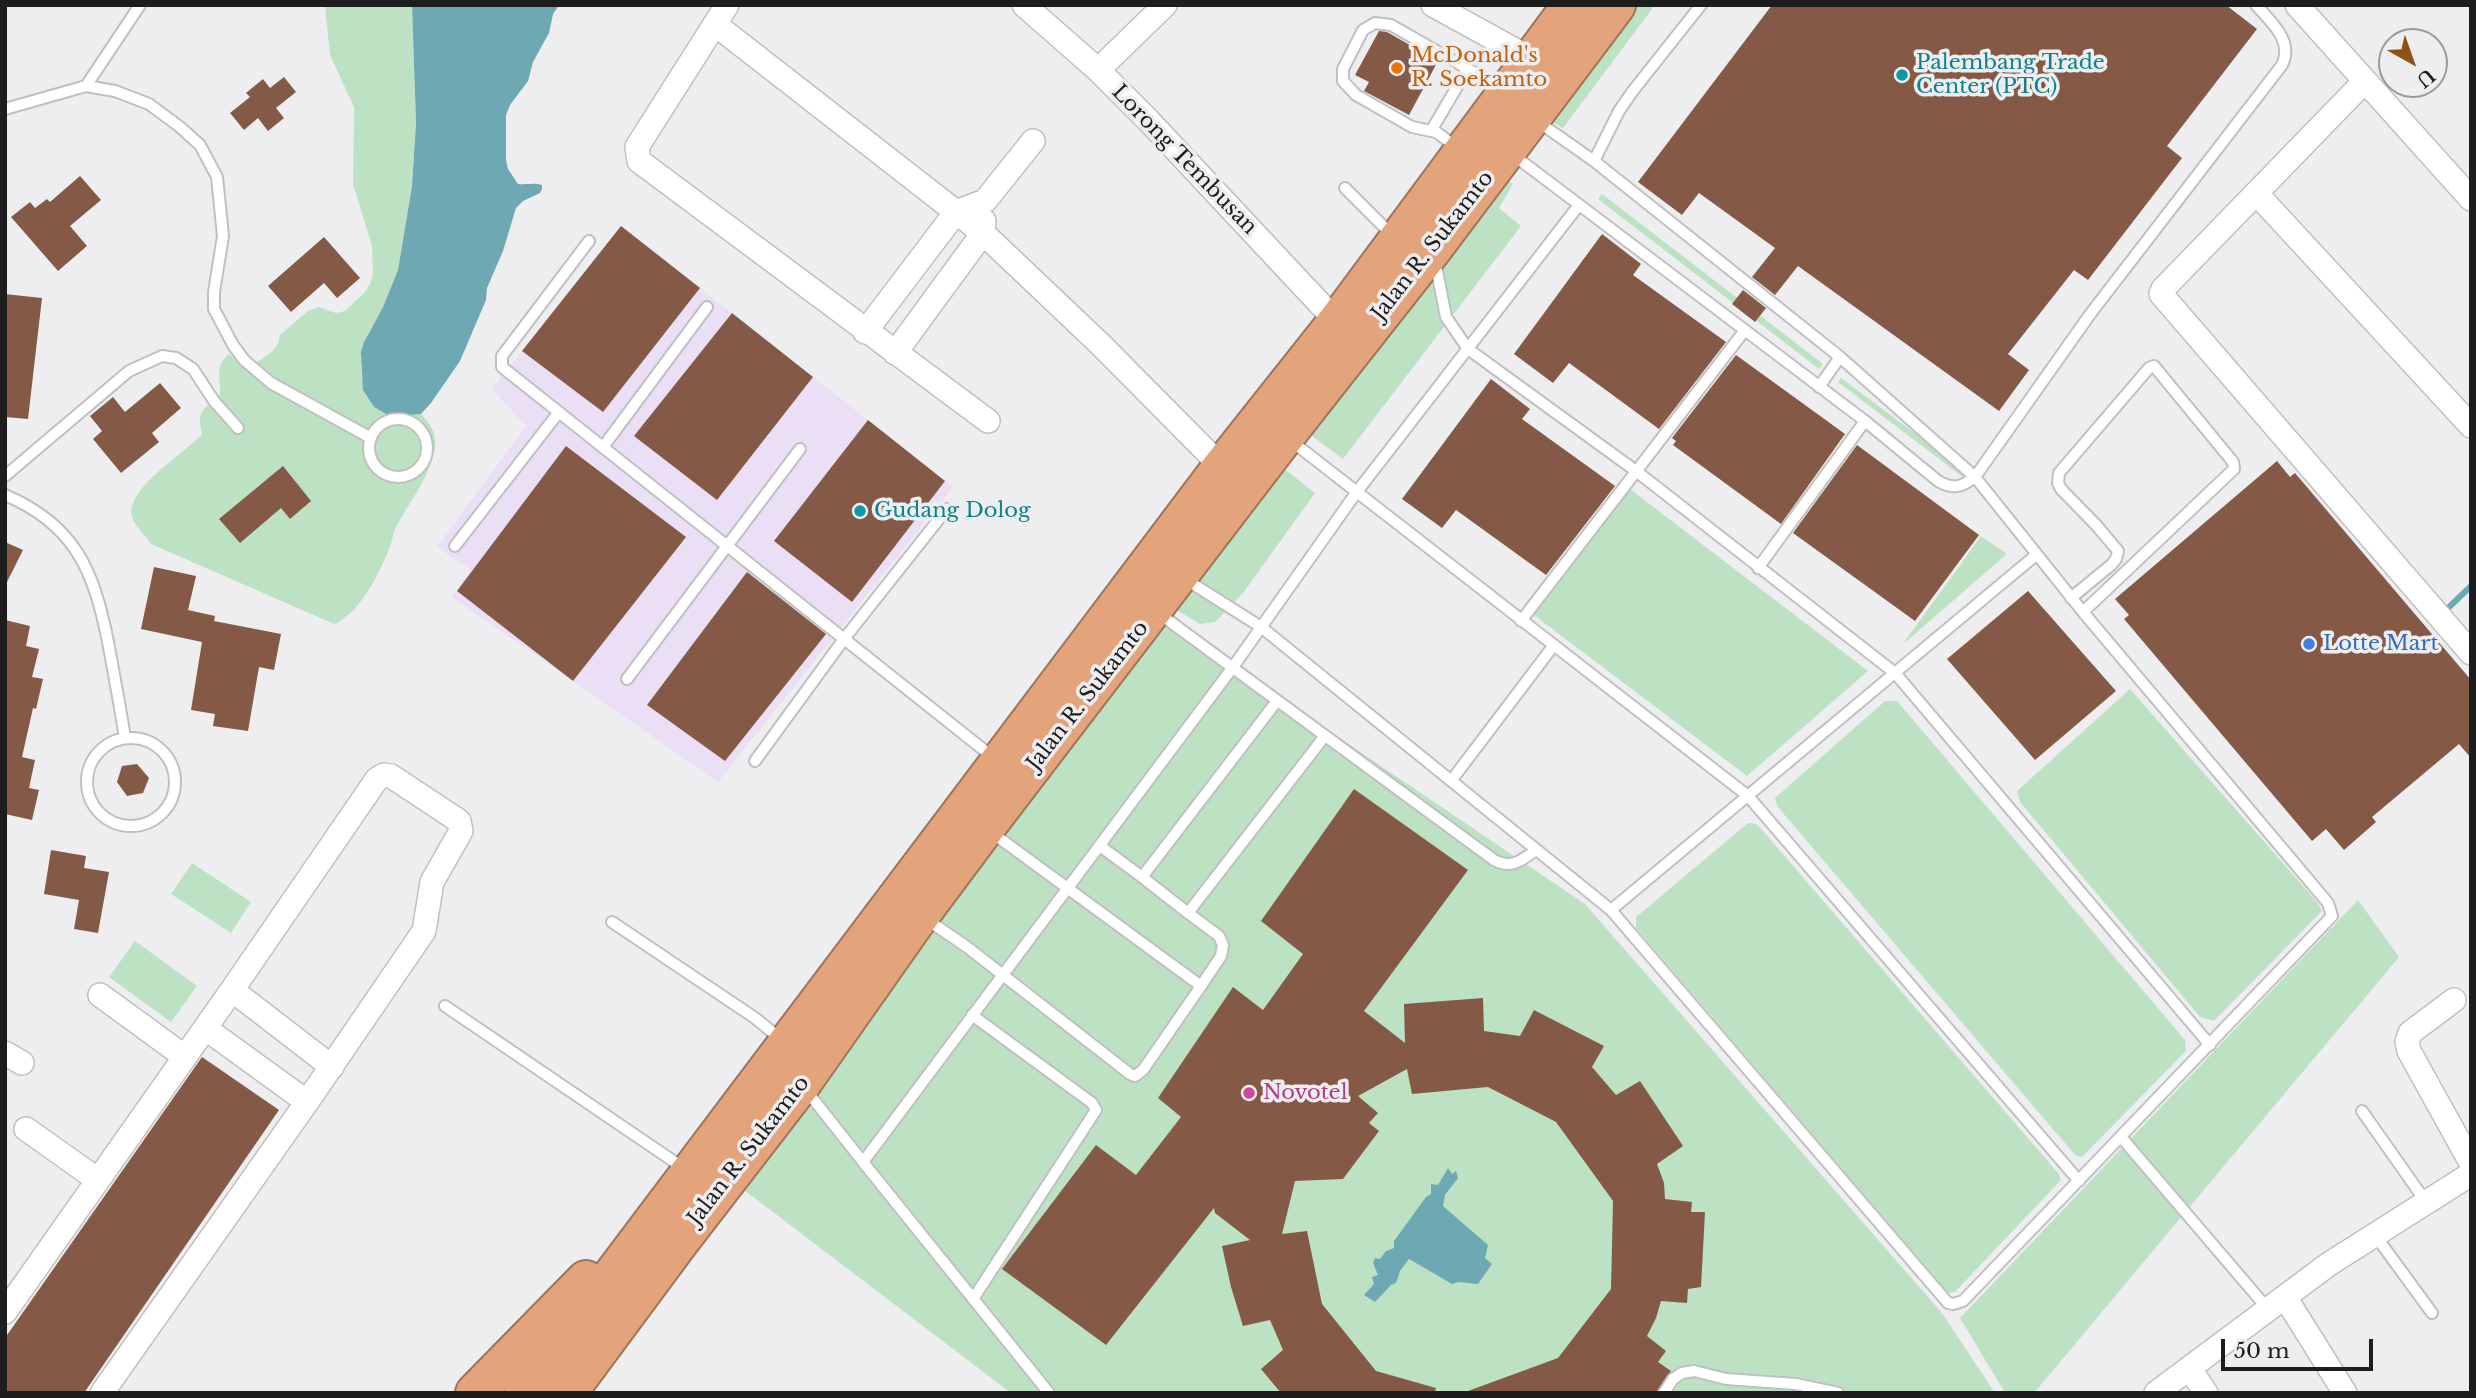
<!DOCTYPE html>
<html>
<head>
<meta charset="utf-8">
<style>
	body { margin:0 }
	#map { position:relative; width:2476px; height:1398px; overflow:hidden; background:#eeeef0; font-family:"Libre Baskerville",serif }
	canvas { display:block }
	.frame { position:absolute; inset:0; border:7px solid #1d1d1e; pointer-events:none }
	.north { position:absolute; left:2378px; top:28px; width:70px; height:70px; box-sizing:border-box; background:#eeeef0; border:2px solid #9a9a9c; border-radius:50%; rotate:140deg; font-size:19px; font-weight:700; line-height:28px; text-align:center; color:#1d1d1e }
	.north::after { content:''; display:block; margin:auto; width:24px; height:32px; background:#8f5215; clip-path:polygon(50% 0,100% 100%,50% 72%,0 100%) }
	.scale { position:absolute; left:2221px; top:1339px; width:152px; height:32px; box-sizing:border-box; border:4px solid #1d1d1e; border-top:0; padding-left:9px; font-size:21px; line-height:24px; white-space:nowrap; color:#1d1d1e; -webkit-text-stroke:5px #eeeef0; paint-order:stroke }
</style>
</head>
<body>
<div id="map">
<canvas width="2476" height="1398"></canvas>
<div class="frame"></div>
<div class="north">U</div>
<div class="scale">50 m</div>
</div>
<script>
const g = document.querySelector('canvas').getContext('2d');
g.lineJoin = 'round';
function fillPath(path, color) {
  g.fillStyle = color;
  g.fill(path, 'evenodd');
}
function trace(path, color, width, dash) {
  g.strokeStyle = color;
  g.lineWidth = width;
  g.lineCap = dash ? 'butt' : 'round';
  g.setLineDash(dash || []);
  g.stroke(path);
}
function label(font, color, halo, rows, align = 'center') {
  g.font = font + ' "Libre Baskerville",serif';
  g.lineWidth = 7;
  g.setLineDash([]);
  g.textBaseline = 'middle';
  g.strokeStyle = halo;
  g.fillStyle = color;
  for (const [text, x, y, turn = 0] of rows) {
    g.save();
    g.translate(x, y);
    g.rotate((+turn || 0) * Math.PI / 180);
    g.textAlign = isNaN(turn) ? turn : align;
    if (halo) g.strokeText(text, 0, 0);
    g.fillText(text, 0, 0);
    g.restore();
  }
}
fillPath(new Path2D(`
	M621,226L953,487L718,782L452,597L471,570L437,547L526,426L492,389Z`), '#eadff4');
fillPath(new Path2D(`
	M325,5H412L416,123L412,186L398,270L383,307L368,334L363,390L374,407L391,417L421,414C430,424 437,433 435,447C431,476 410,501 397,525C393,532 393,539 390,546C381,571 359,615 334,624L151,544C146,536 135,526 132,517C124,489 186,453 202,434C196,411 204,409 220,394C221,376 214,367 229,354L244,366L253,365L272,352L278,344L280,335L308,311L319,307L336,313L345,311L365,292L370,284L373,275L372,246L353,184L354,107L330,55Z
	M1629,5H1655L1563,128L1544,117Z
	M1503,177L1513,184L1499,208L1521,226L1343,459L1308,433Z
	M1602,194L1823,364L1819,369L1598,199Z
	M1841,378L1968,473L1964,478L1838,382Z
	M1283,468L1315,493L1243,593L1215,622L1200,624L1175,609Z
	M1626,486L1868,671L1747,776L1531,613Z
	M1981,536L2007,554L1902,645Z
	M1173,613L1205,647L1585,904L1942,1313L1995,1393H1011L744,1190L934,926Z
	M2130,689L2318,903L2322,911L2214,1021L2200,1017L2020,802L2017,791Z
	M1885,701H1897L2185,1040L2186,1051L2082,1157L2075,1155L1777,806L1775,798Z
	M1748,823L1757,824L2058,1173L2061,1180L1955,1292L1948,1293L1636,928V917Z
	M192,863L251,902L231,933L171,894Z
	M2358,900L2399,957L2034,1393H2005L1960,1318Z
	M135,941L197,986L171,1022L109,977Z`), '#bce2c3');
fillPath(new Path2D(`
	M412,5H559L553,14L549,33L533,62L528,81L510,105L506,115V160L508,169L518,184C526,185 535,182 542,185V189L540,193L523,201L516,208L503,251L487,288L486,300L460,361L431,403L421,414L391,417L374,407L363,390L361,352L364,342L383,307L398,270L412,186L416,123Z
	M1448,1168L1452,1174L1456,1171L1458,1178L1445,1195L1443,1206L1488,1245L1485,1258L1492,1264L1478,1284L1458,1282L1452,1284L1409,1259L1400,1271L1396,1283L1391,1285L1375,1302L1364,1295L1374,1284L1372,1277L1378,1275L1373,1263L1375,1258L1380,1259L1386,1251L1394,1248V1241L1426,1197L1431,1194V1184L1438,1185Z`), '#6ea9b3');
trace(new Path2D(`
	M2444,612L2471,586`), '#6ea9b3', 6);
fillPath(new Path2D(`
	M1772,5H2226L2257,29L2167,146L2182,158L2088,280L2074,270L2008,354L2029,370L1999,411L1798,266L1775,295L1752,277L1775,248L1699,193L1682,215L1638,182Z
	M1379,31L1387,32L1438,61L1409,115L1364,91L1369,82L1355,75Z
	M284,77L296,92L276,108L284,118L268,131L258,118L244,130L230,113L250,97L246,93L263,79L270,88Z
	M80,176L101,200L70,226L87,246L58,271L11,217L30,202L35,208L47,199L50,202Z
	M621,226L700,288L603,412L522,351Z
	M1602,234L1641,264L1633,275L1726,342L1659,429L1569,363L1553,383L1514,354Z
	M324,237L360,278L337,298L324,283L291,312L268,286Z
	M1743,290L1766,308L1755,322L1732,304Z
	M5,294L42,298L28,419L5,417Z
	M732,313L813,377L717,500L634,436Z
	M1736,355L1845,434L1781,524L1673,445L1676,441L1672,438Z
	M1491,379L1530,409L1522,419L1615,486L1546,575L1456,510L1442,528L1402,499Z
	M160,383L181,408L152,433L159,442L121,473L93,439L102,431L90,416L113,397L125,412Z
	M868,420L945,481L852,602L774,541Z
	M1857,445L1979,535L1915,621L1793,533Z
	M566,446L686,537L573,681L457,591Z
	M2277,461L2290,477L2295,473L2471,680V758L2459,744L2372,817L2376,822L2344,850L2326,829L2312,841L2124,619L2129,615L2115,599Z
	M283,466L311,501L290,519L281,508L240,543L219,519Z
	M5,542L23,550L5,586Z
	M154,567L196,576L188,610L215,616L214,621L281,634L274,670L259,667L248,731L213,726L215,714L191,710L202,642L141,629Z
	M747,572L826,634L725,761L647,705Z
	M2028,591L2116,691L2035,760L1947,659Z
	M5,620L30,626L26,646L39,649L32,677L43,679L36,709L33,708L22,757L35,760L29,788L39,790L32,820L5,814Z
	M137,764L149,778L143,793L127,796L117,782L122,766Z
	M1354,789L1468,870L1364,1011L1405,1043L1404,1004L1483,998L1484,1031L1520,1036L1534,1010L1604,1046L1592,1067L1616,1095L1640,1081L1683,1146L1657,1164L1664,1183L1665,1199L1692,1202L1691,1212H1705L1701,1287L1688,1289L1687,1303L1661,1301L1656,1318L1647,1336L1666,1351L1658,1362L1671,1371L1656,1393H1469L1468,1391L1558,1358L1611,1289L1613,1201L1556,1122L1488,1087L1412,1094L1407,1069L1358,1096L1378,1113L1369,1123L1379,1131L1343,1179L1295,1181L1282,1234L1307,1231L1322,1304L1376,1371L1436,1388L1435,1393H1281L1261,1369L1283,1350L1270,1320L1243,1326L1231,1287L1222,1246L1250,1240L1215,1213L1214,1208L1106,1345L1002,1269L1096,1145L1136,1175L1181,1117L1158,1098L1233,987L1263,1010L1303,954L1261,921Z
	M51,850L86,856L84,868L109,872L98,933L74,929L79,900L44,894Z
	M202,1057L279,1110L84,1393H5V1338Z`), '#845a47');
const lane = new Path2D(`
	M86,86L140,5
	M5,109L86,86L115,91L149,104L180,127L200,145L217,177L223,236L214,292V309L233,345L244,360L271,383L371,438
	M1431,131L1468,68
	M1458,148L1436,132L1412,127L1356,95L1343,81V69L1363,30L1375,23L1391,25L1503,89
	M1512,154L1865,421L1938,481C1953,490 1962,487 1975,477L2091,313L2282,65C2294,41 2271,22 2256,5
	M1594,161L1619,111L1632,92L1701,5
	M1345,188L1393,236
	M589,241L502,356V367L994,758
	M1435,261L1446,317L1468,349L1636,471L1895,673L2210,1045
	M1819,387L1840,357
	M369 448a29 29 0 1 1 58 0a29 29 0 1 1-58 0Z
	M1290,440L1748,796L2079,1181
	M603,447L707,307
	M5,476L129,371L162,356L176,358L193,369L214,401L238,428
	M5,495C76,525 94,572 108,642C114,674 120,706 125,738
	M455,546L559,412
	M1758,568L1865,421
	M1185,579L1261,627L1611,910L1948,1303L1953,1304L1963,1301L2332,916L2328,903L2083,612L1975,477L1840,357L1594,161L1537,121
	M2071,598L2111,565L2116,559L2118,551L2097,526L2061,489L2058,483L2059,473L2149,368L2154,366L2233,462L2234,469L2083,612
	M1157,612L1494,860C1511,870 1522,860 1536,850
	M1521,621L1745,330
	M627,679L800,449
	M1277,701L1142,877L1188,913L1324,737
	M87 782a44 44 0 1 1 88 0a44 44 0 1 1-88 0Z
	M755,761L844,639L947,509
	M1451,781L1554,645
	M1100,846L1142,877
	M1611,910L2036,555
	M1188,913L1219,936L1223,945L1221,956L1201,986
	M926,919L967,947L1130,1074L1135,1076L1143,1070L1201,986L991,832
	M612,922L755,1018L782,1040
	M445,1006L685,1169
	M972,1015L1092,1103L1096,1110L973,1299
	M806,1090L863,1162
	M2362,1111L2426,1202
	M2121,1137L2267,1308
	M2375,1235L2432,1313
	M1049,1393L863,1162L1233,667L1356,493L1579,205
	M1664,1393L1673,1379L1682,1373L1694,1371L1726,1379L1796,1384L1838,1393`);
const street = new Path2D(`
	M727,5L637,147L639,161L988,421
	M1024,5L1098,70L1149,121L1337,322
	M1433,5L1533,60
	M2297,5L2471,199
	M716,25L983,233L1100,344L1222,467
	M1098,70L1165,5
	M2365,81L2163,289L2161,294L2471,653
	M2256,193L2471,426
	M865,332L956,212L985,201L1033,141
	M895,353L983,233L984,221
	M232,990L332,1067
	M100,995L185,1057
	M2454,1000L2410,1033L2407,1042L2409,1051L2471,1163
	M205,1028L307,1102
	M5,1053L22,1063
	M26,1129L98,1180
	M2285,1297L2345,1393
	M5,1312L232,990L377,779L384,775L391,776L459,821L461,831L432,882L424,931L307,1102L102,1393
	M2189,1368L2206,1393
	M2156,1393L2329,1264L2471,1174`);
const highway = new Path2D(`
	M475,1393L586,1280
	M524,1393L1222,467L1337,322L1572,5
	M567,1393L679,1242L801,1084L920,915L985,828L1285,436L1433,248L1616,5`);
trace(lane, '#c0c0c3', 14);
trace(street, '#c0c0c3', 26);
trace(highway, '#9e755b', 42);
trace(lane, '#fff', 10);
trace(street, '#fff', 23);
trace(highway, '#e3a47c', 38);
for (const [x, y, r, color] of [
	[1397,68,7,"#e8710a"],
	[1902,75,7,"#0f9aa8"],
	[860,511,7,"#0f9aa8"],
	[2309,644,7,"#3f7fe0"],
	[1249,1093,7,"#d1479c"]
]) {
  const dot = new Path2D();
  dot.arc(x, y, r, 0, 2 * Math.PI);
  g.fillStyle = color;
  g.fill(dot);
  trace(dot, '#eeeef0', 2.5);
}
label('21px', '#c56008', '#eeeef0', [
	["McDonald's",1411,56],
	["R. Soekamto",1411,80]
], 'left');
label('21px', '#0d838f', '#eeeef0', [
	["Palembang Trade",1916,63],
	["Center (PTC)",1916,87],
	["Gudang Dolog",874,511]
], 'left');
label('21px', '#1d1d1e', '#eeeef0', [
	["Lorong Tembusan",1184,160,46],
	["Jalan R. Sukamto",1433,246,-52],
	["Jalan R. Sukamto",1088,696,-52],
	["Jalan R. Sukamto",749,1151,-52]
]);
label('21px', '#366cbe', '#eeeef0', [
	["Lotte Mart",2323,644]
], 'left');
label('21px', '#b23c85', '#eeeef0', [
	["Novotel",1263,1093]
], 'left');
</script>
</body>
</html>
